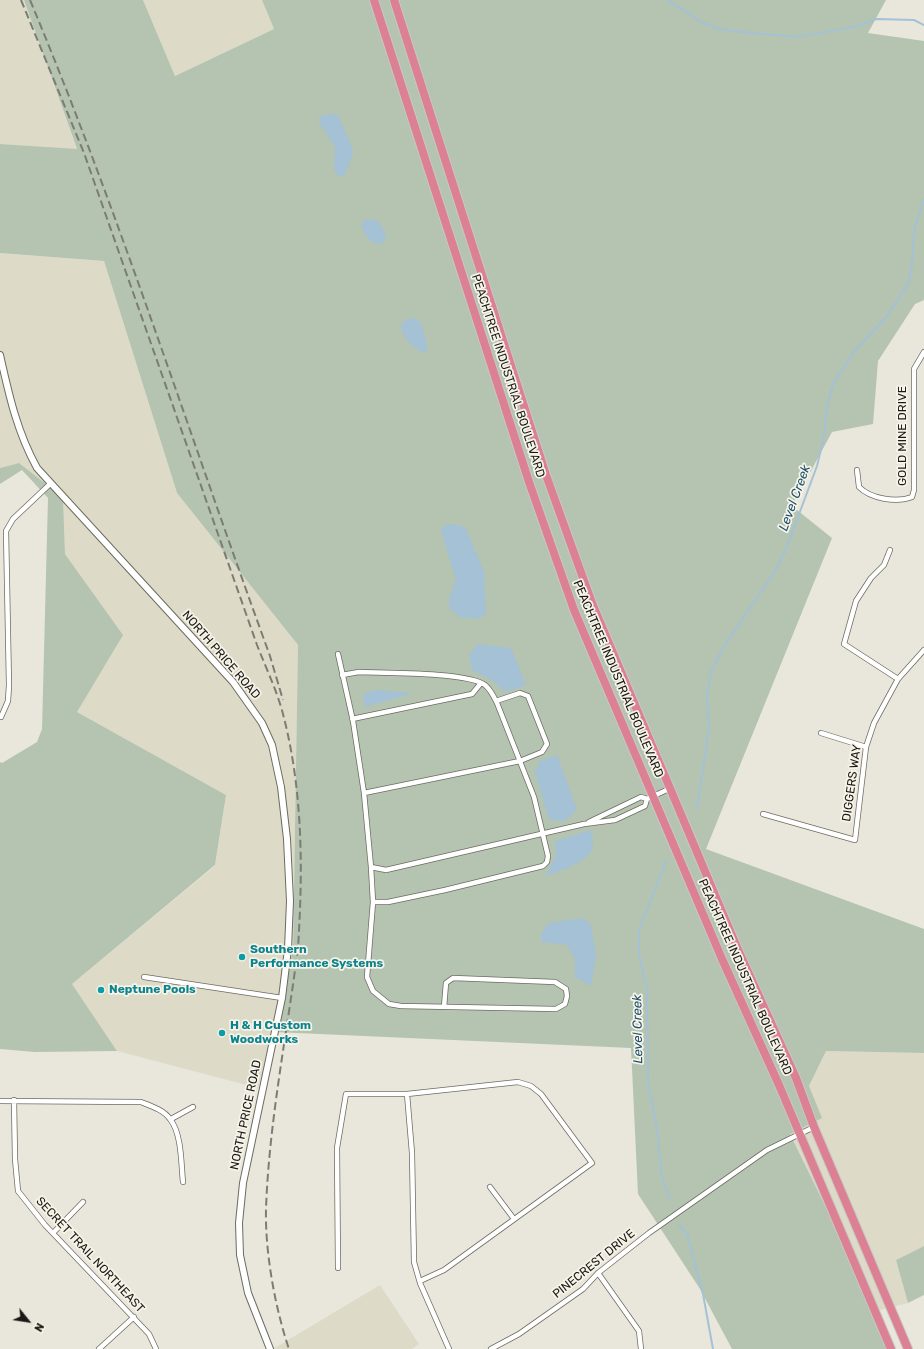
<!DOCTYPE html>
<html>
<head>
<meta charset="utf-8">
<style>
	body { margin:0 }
	#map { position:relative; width:924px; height:1349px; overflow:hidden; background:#e9e7db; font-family:Rubik,sans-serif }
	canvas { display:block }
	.north { position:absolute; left:8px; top:1301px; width:40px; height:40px; -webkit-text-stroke:3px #f6f4e8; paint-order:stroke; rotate:120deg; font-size:11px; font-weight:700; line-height:16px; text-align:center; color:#1a1915 }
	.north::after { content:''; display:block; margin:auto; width:14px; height:18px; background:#1a1915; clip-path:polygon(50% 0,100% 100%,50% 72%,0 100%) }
</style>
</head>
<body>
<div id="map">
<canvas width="924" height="1349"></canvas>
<div class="north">N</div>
</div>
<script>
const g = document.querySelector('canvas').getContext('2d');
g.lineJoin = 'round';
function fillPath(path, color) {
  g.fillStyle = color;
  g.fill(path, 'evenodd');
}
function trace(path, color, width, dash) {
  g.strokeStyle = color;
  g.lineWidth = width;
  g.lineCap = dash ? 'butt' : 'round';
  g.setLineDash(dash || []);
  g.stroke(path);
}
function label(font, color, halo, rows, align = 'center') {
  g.font = font + ' Rubik,sans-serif';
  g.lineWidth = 3.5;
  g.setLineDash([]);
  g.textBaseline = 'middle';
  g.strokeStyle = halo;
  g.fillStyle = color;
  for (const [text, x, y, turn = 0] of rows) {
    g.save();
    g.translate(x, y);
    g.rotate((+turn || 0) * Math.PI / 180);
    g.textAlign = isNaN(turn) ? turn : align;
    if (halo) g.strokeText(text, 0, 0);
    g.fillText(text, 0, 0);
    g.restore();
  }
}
fillPath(new Path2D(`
	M0,0H24L77,150L0,144Z
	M143,0H262L274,29L175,76Z
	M0,253L104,261L177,493L298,645L293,950L275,1032L258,1088L117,1051L72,984L215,866L226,795L77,712L122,634L65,554L63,497L19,463L0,468Z
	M826,1051L924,1053V1246L896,1260L908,1303L873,1312L836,1228L790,1134L809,1086Z
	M380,1285L419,1344L412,1349H273Z`), '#dddac7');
fillPath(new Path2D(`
	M24,0H143L175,76L274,29L262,0H886L868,33L924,41V300L915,304L878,361L873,424L832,432L792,506L832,538L706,849L924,929V1053L826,1051L809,1086L822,1118L790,1134L836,1228L890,1349H732L700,1289L638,1194L631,1048L275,1032L293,950L298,645L177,493L104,261L0,253V144L77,149Z
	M19,463L63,497L65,554L123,635L77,712L226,795L215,865L72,984L117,1051L35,1052L0,1049V762L2,763L37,742L42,729L48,498L22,470L0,484V468Z
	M924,1246V1295L908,1303L896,1260Z`), '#b4c4b1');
fillPath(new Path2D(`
	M330,114L338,115L352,147L353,154L345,175L338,176L334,169L335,147L319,122L320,116Z
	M373,219L380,223L386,236L384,242C370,248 366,235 361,225L365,220Z
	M414,318L421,323L427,344V350L424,353C412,348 402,337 401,325L406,320Z
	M454,524L465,527L484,571L486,613L478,619L460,617L449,608V598L456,580L441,530L444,525Z
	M477,644L511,648L526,685L512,690L504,691L493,681L472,670L469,656Z
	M376,690L413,693L365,707L363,694Z
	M557,755L577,810L563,822L549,819L535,772L540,761Z
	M591,830C592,836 594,843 592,849C590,861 556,873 545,876L556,856L555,841Z
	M583,918L591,925L596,955L591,986L575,977V959L567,945L541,942V934L549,923Z`), '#a4c1d5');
trace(new Path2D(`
	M667,0L702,22L717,28L733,31L797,37L858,26L876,19L914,20L924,25
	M697,808L709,728L707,695L711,672L723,648L777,568L786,549L817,466L824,437L827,405L834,382L854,352L887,316L908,284L912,266L914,230L924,199
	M666,861L639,930V954L647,990L648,1082L657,1129L662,1177L670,1200
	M679,1225L687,1234L703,1294L713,1349`), '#a4c1d5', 2);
const minor = new Path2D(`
	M857,470L859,487C871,499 897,503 912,497L914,490V369L924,352
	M890,550L884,565L871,578L856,601L844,644L898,679
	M338,654L353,721L364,793L371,867L373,902L367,977L373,991L389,1004L401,1006L556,1009L565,1004L567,996L566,989L555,982L453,978L446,983L444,1007
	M342,675L359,672C384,673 468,672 485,685C491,690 494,697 497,703L534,797L548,856L547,862L543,866L445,890L388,902H373
	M1,717L8,701L9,685L6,531L13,519L50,484
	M352,719L472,694L481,683
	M821,733L866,747
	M364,793L520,761L542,752L547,744L528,696L520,693L496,701
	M763,814L855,840L866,747L874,723L898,679L924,650
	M589,822L641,797L647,799L671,788
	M371,867L386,870L584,824L615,820L645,806L647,799
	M144,977L282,998
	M407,1094L412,1153L414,1262L420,1283L449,1349
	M14,1100L15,1159L18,1191L45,1225L149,1334L156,1349
	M0,1101L141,1102C151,1106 164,1110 170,1119C182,1134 181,1164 183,1182
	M171,1119L193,1107
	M490,1187L514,1219
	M53,1233L83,1202
	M338,1268L337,1148L346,1094H407L518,1082L531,1086L541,1094L592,1163L444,1270L420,1281
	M598,1273L639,1331L641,1349
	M99,1349L134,1317
	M491,1349L519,1334L583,1289L598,1273L649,1233L767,1150L814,1127`);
const tertiary = new Path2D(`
	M0,355C9,395 17,432 37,468L233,682L262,723L272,745L281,787L287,839L290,901L288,949L282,998L243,1183L239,1223L240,1255L248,1293L270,1349`);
const trunk = new Path2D(`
	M374,0L529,482L574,610L722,959L779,1085L891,1349
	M394,0L546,475L592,603L739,952L796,1078L814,1127L908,1349`);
trace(minor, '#6d6c61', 6);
trace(tertiary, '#6d6c61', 8);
trace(trunk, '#c8c8c7', 10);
trace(minor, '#fff', 4.5);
trace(tertiary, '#fff', 6);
trace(trunk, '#dc8093', 8);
trace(new Path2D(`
	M21,0L84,153L257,645C266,668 277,691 283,714C303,791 303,869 298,948C287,1034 269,1122 266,1209C265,1252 275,1308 289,1349
	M30,0C120,215 190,437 270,656L283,700`), '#7d7c74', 2, [8, 4]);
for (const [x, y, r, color] of [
	[242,957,4,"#0f9aa8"],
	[101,990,4,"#0f9aa8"],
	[222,1033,4,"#0f9aa8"]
]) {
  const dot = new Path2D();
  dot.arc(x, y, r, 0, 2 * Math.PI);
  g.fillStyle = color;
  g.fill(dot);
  trace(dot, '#f6f4e8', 1.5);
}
label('12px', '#1a1915', '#f6f4e8', [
	["PEACHTREE INDUSTRIAL BOULEVARD",508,376,72],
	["GOLD MINE DRIVE",903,436,-90],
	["NORTH PRICE ROAD",221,655,49],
	["PEACHTREE INDUSTRIAL BOULEVARD",618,679,67],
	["DIGGERS WAY",852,783,-82],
	["PEACHTREE INDUSTRIAL BOULEVARD",745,977,66],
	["NORTH PRICE ROAD",246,1115,-78],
	["SECRET TRAIL NORTHEAST",90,1255,47],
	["PINECREST DRIVE",594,1264,-39]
]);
label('bold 12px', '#0d838f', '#f6f4e8', [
	["Southern",250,950],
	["Performance Systems",250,964],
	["Neptune Pools",109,990],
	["H & H Custom",230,1026],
	["Woodworks",230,1040]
], 'left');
label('italic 13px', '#1d4f6d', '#f6f4e8', [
	["Level Creek",795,498,-70],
	["Level Creek",638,1029,-91]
]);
</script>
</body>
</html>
